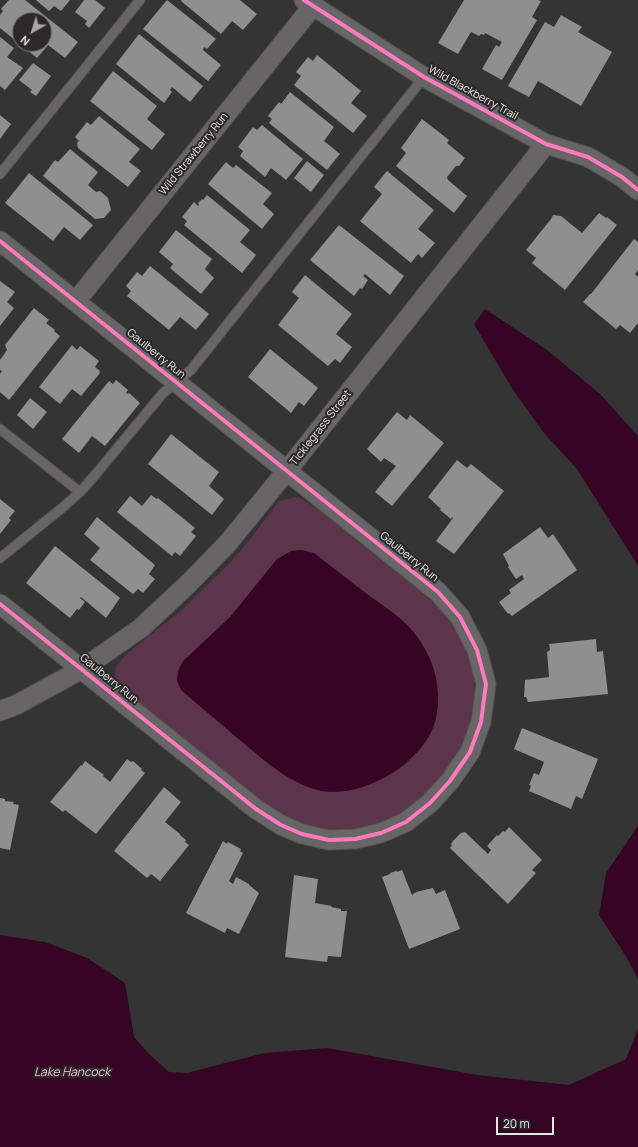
<!DOCTYPE html>
<html>
<head>
<meta charset="utf-8">
<style>
	body { margin:0 }
	#map { position:relative; width:638px; height:1147px; overflow:hidden; background:#353435; font-family:Manrope,sans-serif }
	canvas { display:block }
	.north { position:absolute; left:12px; top:12px; width:40px; height:40px; box-sizing:border-box; background:#2c292b; border:1px solid #777576; border-radius:50%; rotate:219deg; font-size:11px; font-weight:700; line-height:16px; text-align:center; color:#e8e7e7 }
	.north::after { content:''; display:block; margin:auto; width:14px; height:18px; background:#a9a8a9; clip-path:polygon(50% 0,100% 100%,50% 72%,0 100%) }
	.scale { position:absolute; left:496px; top:1117px; width:58px; height:18px; box-sizing:border-box; border:2px solid #e8e7e7; border-top:0; padding-left:5px; font-size:12px; line-height:14px; white-space:nowrap; color:#e8e7e7; -webkit-text-stroke:3px #2c292b; paint-order:stroke }
</style>
</head>
<body>
<div id="map">
<canvas width="638" height="1147"></canvas>
<div class="north">N</div>
<div class="scale">20 m</div>
</div>
<script>
const g = document.querySelector('canvas').getContext('2d');
g.lineJoin = 'round';
function fillPath(path, color) {
  g.fillStyle = color;
  g.fill(path, 'evenodd');
}
function trace(path, color, width, dash) {
  g.strokeStyle = color;
  g.lineWidth = width;
  g.lineCap = dash ? 'butt' : 'round';
  g.setLineDash(dash || []);
  g.stroke(path);
}
function label(font, color, halo, rows, align = 'center') {
  g.font = font + ' Manrope,sans-serif';
  g.lineWidth = 4;
  g.setLineDash([]);
  g.textBaseline = 'middle';
  g.strokeStyle = halo;
  g.fillStyle = color;
  for (const [text, x, y, turn = 0] of rows) {
    g.save();
    g.translate(x, y);
    g.rotate((+turn || 0) * Math.PI / 180);
    g.textAlign = isNaN(turn) ? turn : align;
    if (halo) g.strokeText(text, 0, 0);
    g.fillText(text, 0, 0);
    g.restore();
  }
}
fillPath(new Path2D(`
	M298,497L320,510L354,539L418,589L439,608L460,634L465,646L474,672L476,707L468,738L445,777L419,803L399,818L377,827L348,832L315,830L284,819L120,691L115,680L116,666L129,652L182,610L231,562L248,542L279,501Z`), '#5d354b');
fillPath(new Path2D(`
	M485,309L547,350L600,394L638,436V566L577,469L544,433L513,390L474,324Z
	M301,550L314,553C332,567 349,580 367,594C379,603 392,611 403,621C426,642 440,673 438,704C436,731 425,746 406,763C385,781 350,796 322,791C288,784 262,758 236,737C218,721 199,706 181,690L177,681L178,671L183,661L230,617L277,559L291,551Z
	M638,826V979L627,958L599,915L606,873Z
	M0,935L45,942L87,958L125,983L134,1037L149,1054L169,1072L187,1073L264,1053L327,1048L477,1075L569,1085L626,1059L638,1029V1147H0Z`), '#350523');
fillPath(new Path2D(`
	M9,0H25L78,42L65,58L48,45L37,58L0,28V15L3,11L1,9ZM20,20H44V44H20Z
	M36,0H70L61,11L54,6L49,11Z
	M84,0H95L105,8L89,28L85,24L87,21L75,12Z
	M167,0L216,39L207,49L204,47L203,50L221,65L208,81L143,29Z
	M182,0H240L257,14L243,30L232,21L221,34L181,1Z
	M464,0H538L541,1L532,17L537,20L502,80L482,69L496,45L499,47L502,42L485,33L484,35L481,34L479,36L471,32L458,54L438,43Z
	M561,15L582,27L578,32L612,52L581,106L538,81L529,97L508,86L545,22L554,27Z
	M139,34L203,86L190,102L172,87L170,90L172,92L164,103L116,64Z
	M0,37L14,48L7,57L23,68L5,90L0,86Z
	M317,55L361,91L351,103L367,116L353,133L294,85L301,76L296,72L308,57L313,61Z
	M33,63L51,76L36,96L30,92L32,90L19,80Z
	M113,71L157,106L147,119L165,134L152,150L90,101Z
	M290,92L334,127L324,141L340,154L327,170L269,123L272,119L268,116L279,102L281,104Z
	M0,115L11,124L0,139Z
	M99,116L140,149L129,162L141,171L128,187L78,148L77,143L79,141L75,137L87,122L91,125Z
	M422,119L449,140L447,143L465,158L459,166H456L447,177L448,180L467,196L454,213L396,166L406,153L401,148Z
	M262,125L303,159L286,180L271,168L265,177L240,156L243,151L238,147L253,127L257,130Z
	M70,149L98,172L88,185L96,192L100,191L108,198L111,210L104,218L95,219L43,176L55,160L58,162Z
	M307,161L324,175L311,192L294,178Z
	M226,162L233,168L236,165L272,193L263,204L274,214L262,229L208,184Z
	M387,171L434,210L418,229L435,243L422,258L418,254L411,263L360,221L382,194L374,187Z
	M29,173L93,225L80,240L64,227L53,241L5,203Z
	M207,195L250,230L240,242L256,255L242,273L184,225L187,221L182,217L194,202L198,206L199,205L198,203L202,199L203,200Z
	M599,213L606,218L607,217L617,225L565,290L532,263L536,258L526,250L551,219L553,215L561,216L582,233Z
	M339,225L404,276L390,295L365,274L363,276L368,280L362,289L360,288L354,296L310,260Z
	M176,230L212,259L205,269L214,278L201,294L170,268L173,264L159,252Z
	M634,239L638,242V270L635,274L638,277V323L630,333L620,325L616,329L583,302L590,294H591Z
	M150,266L209,314L196,330L180,317L169,330L127,296L131,291L126,286L137,272L142,276Z
	M305,275L352,314L336,334L352,347L340,363L335,359L328,366L278,325L299,298L292,292Z
	M0,281L15,292L7,302L14,308L0,326Z
	M34,308L49,320L46,323L55,330L54,331L60,336L9,400L0,392V374L2,371L0,370V360L7,350L5,345Z
	M72,345L77,350L80,346L99,361L95,367L100,371L99,372L100,373L81,396L72,389L60,404L39,387Z
	M270,349L318,388L304,406L299,402L291,413L248,377Z
	M116,380L128,390L126,393L128,394L129,393L140,403L105,446L92,436L79,453L62,439L109,381L113,384Z
	M30,398L47,412L33,429L17,415Z
	M397,412L407,420L410,415L444,443L392,506L375,492L396,466L384,458L381,462L367,449Z
	M171,434L219,472L209,486L224,499L212,515L148,464Z
	M457,460L467,468L471,464L504,491L454,554L436,541L453,518L452,517L451,519L440,510L441,509L428,497Z
	M151,495L157,499L158,498L195,528L191,532L196,536L180,556L175,552L172,556L117,512L130,496L142,506Z
	M0,499L15,511L9,518L11,520L0,534Z
	M97,517L155,565L149,574L155,579L143,593L138,589L133,594L90,560L100,548L84,534Z
	M540,527L548,538L553,534L577,570L512,616L509,613L508,614L499,602L511,593L509,590L524,579L522,575L516,579L508,567L509,566L503,554Z
	M55,546L120,598L106,618L81,597L80,598L85,602L79,610L77,609L70,618L26,583Z
	M596,639L597,652L603,651L608,694L528,702L526,697H524L525,680L549,677L547,652L550,650L549,644Z
	M522,728L598,759L582,799L576,796L571,809L529,791L531,786L529,785L534,773L539,775L544,762L514,749Z
	M127,759L131,762L133,761L142,769L141,770L145,773L96,834L65,810L63,812L50,802L81,765L82,766L85,761L104,775L103,776L110,782Z
	M164,787L181,802L165,822L180,834V835L186,840L185,842L189,845L160,881L151,874L147,878L114,851Z
	M0,798L5,799V801L14,802L13,804L19,805L10,850L0,848Z
	M509,827L542,860L532,870L536,873L508,904L450,848L452,845L451,844L453,841L461,833L465,832L488,854L491,850L487,846L497,835L498,836L503,831L505,832Z
	M223,841L227,844L228,842L241,849L240,851L243,853L229,881L233,884L236,877L249,884V885L259,893L239,934L227,928L225,933L186,913Z
	M402,870L412,895L416,892L433,888L436,894L445,890L460,929L409,949L382,877L390,874V873L396,871L397,872Z
	M294,875L318,879L315,903L332,906L331,907L341,909V911H347L341,957L328,956L327,962L285,957Z`), '#908f90');
const lane = new Path2D(`
	M0,174L140,0
	M0,429L80,492
	M0,558L62,508L80,492L96,474L163,393L191,370L424,77`);
const street = new Path2D(`
	M304,0L424,77L546,144L588,157L622,177L638,190
	M0,241L438,592L460,617L477,650L486,684L481,722L470,752L450,781L430,803L406,822L381,833L355,839L329,840L302,834L281,825L256,809L0,604
	M76,301L313,6
	M0,711L16,705L82,669L141,628L188,584L228,543L297,458L546,144`);
trace(lane, '#515151', 11);
trace(street, '#515151', 21);
trace(lane, '#676566', 9);
trace(street, '#676566', 19);
trace(new Path2D(`
	M304,0L424,77L546,144L588,157L622,177L638,190
	M0,241L438,592L460,617L477,650L486,684L481,722L470,752L450,781L430,803L406,822L381,833L355,839L329,840L302,834L281,825L256,809L0,604`), '#fd7abc', 4);
label('11px', '#e8e7e7', '#2c292b', [
	["Wild Blackberry Trail",473,93,29],
	["Wild Strawberry Run",194,154,-51],
	["Gaulberry Run",156,354,39],
	["Ticklegrass Street",321,428,-52],
	["Gaulberry Run",409,557,39],
	["Gaulberry Run",109,679,39]
]);
label('italic 12px', '#f6bcd9', '#2c292b', [
	["Lake Hancock",72,1073]
]);
</script>
</body>
</html>
